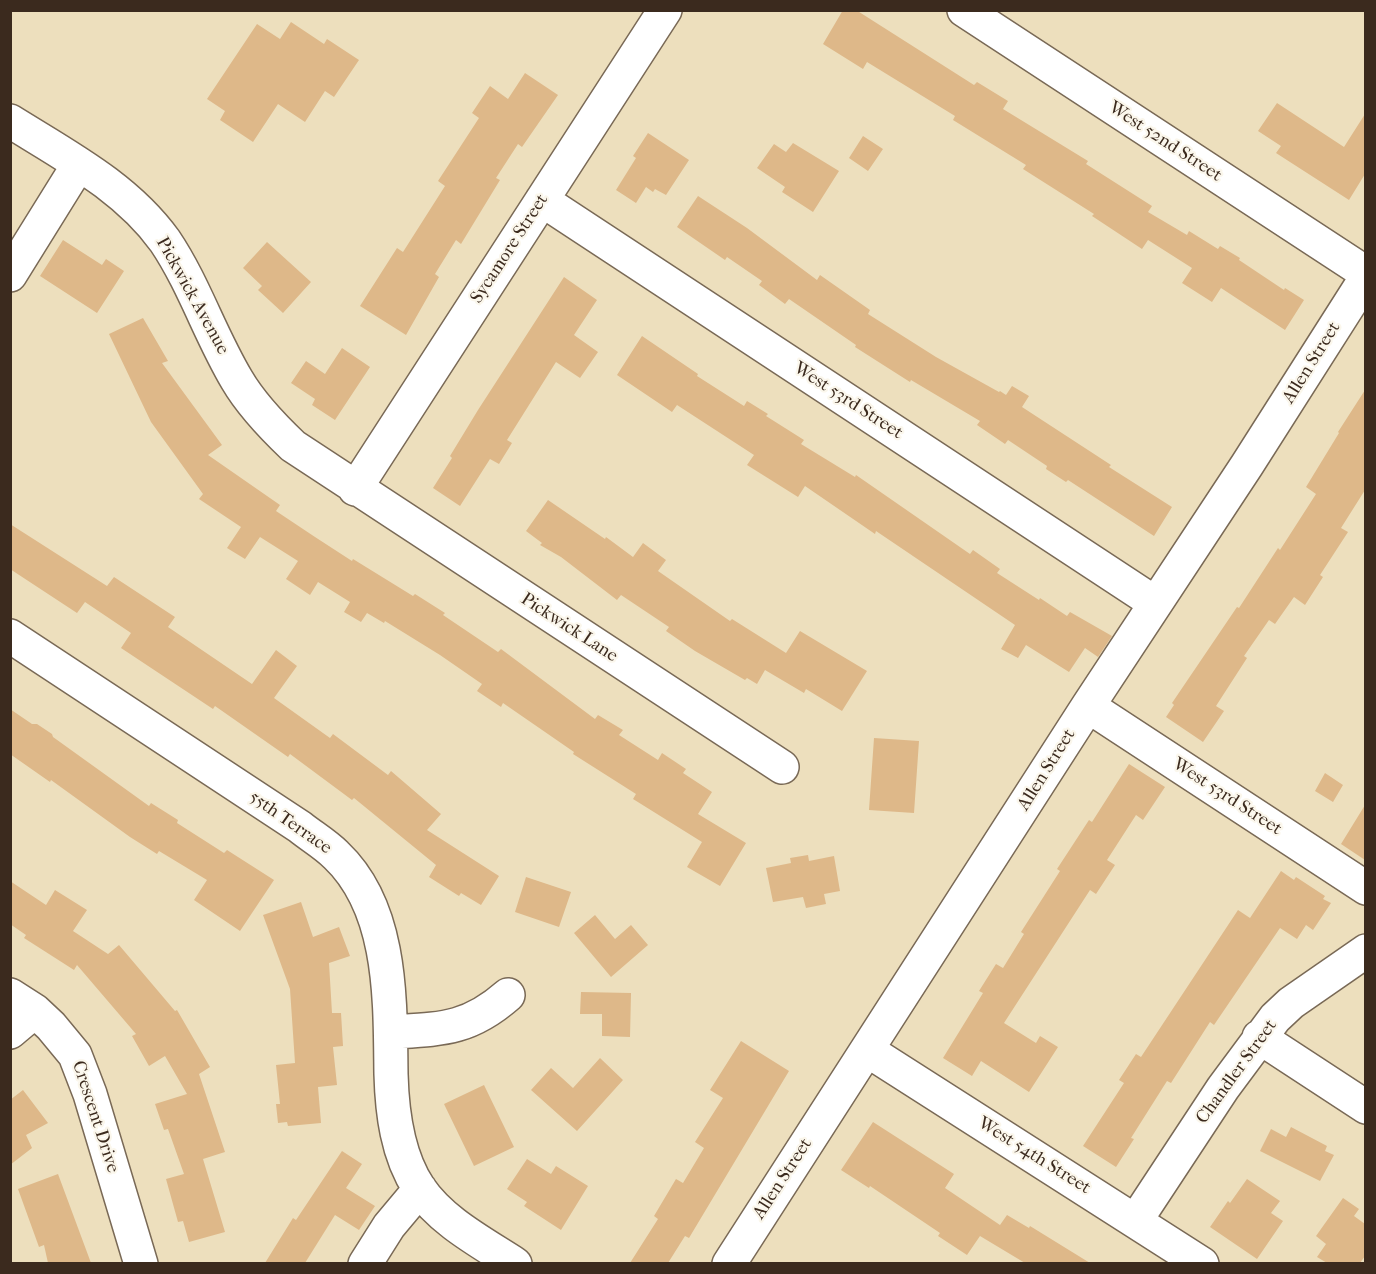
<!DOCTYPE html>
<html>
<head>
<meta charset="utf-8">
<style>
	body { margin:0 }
	#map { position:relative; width:1376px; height:1274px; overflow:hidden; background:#eddfbd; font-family:"IM FELL French Canon",serif }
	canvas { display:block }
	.frame { position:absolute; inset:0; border:12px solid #3b2a1e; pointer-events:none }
</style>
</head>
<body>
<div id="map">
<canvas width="1376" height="1274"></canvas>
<div class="frame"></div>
</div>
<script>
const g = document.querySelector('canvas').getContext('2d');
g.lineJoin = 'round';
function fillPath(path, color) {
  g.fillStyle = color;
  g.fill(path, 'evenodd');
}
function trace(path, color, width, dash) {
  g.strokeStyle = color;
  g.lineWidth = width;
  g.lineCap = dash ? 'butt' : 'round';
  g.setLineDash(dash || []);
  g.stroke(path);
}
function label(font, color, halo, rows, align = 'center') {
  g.font = font + ' "IM FELL French Canon",serif';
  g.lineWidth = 4.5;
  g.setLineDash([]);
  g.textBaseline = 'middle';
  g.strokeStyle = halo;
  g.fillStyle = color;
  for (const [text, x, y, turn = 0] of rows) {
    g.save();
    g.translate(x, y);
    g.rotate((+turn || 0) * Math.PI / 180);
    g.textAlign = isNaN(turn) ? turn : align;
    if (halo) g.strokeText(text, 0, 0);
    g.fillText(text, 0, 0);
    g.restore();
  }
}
fillPath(new Path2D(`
	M843,10H856L974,85L977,82L1008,101L1003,109L1088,161L1086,164L1152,206L1148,212L1187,235L1189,231L1218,249L1220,246L1240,258L1239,260L1284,290L1285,288L1304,300L1285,330L1221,288L1212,302L1182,283L1192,268L1148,240L1142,249L1092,216L1094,214L1023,169L1026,165L953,120L955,116L867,62L863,69L823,44Z
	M291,22L324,44L327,39L359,60L334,97L325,91L305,122L278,104L253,142L220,120L225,111L207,99L257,24L280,39Z
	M525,73L558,95L522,147L518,144L496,178L500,180L461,244L456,240L435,274L439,277L406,335L360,306L397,248L403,252L445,186L438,181L479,118L472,113L490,86L508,99Z
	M1277,103L1344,147L1365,114V174L1349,200L1276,153L1281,146L1258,131Z
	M648,133L689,160L666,195L655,189L653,192L646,187L636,203L616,190L636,158L633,156Z
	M863,136L883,149L868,171L849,158Z
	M793,143L839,171L813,212L782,192L785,187L757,168L774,144L786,152Z
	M698,196L747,228L817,280L820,275L870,310L868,314L936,357L999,392L1000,391L1006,395L1012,386L1029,396L1022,407L1111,465L1109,467L1172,507L1154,536L1068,480L1066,482L1046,469L1047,466L1008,440L1005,444L977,425L980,421L911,380L910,382L855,347L856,345L789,299L785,304L759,285L762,281L727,257L725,260L677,227Z
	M63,240L102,265L106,259L124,271L97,313L40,276Z
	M267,242L311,282L283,313L258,290L262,286L243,268Z
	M564,277L597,300L574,335L598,352L580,378L556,362L507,440L512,443L499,464L490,459L460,506L433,488L452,458L450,456L478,410Z
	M143,318L168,361L162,363L222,445L208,455L280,505L276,511L315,537L352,561L353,559L413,596L415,594L445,613L443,615L498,652L501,649L595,719L598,715L623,730L619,735L658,760L662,753L686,769L683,773L712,792L698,814L746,843L720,886L687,867L702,842L633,799L636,794L573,754L574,752L503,703L501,707L477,691L482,684L440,655L385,621L384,623L367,613L361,622L344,612L350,602L318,582L310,595L286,579L298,561L260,537L245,559L227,548L241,527L199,499L203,494L151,422L109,334Z
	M642,336L698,374L697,376L744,406L747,401L768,414L766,416L804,440L801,444L855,477L856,475L970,554L973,550L1000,569L997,573L1039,600L1040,598L1067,616L1070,612L1112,636L1098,657L1085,648L1069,672L1026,645L1018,658L1001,649L1015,625L876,531L875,534L805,486L798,497L747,465L754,455L677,405L672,412L617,375Z
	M342,348L370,367L335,420L312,405L315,399L291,383L306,361L325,374Z
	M1365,390V490L1341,528L1348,532L1320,575L1323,577L1305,605L1294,597L1275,624L1269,620L1244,656L1247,658L1216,706L1224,711L1203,742L1166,717L1174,705L1172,703L1237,607L1239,608L1278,548L1280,550L1316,494L1306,487L1339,433L1338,432Z
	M548,500L605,539L606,537L633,557L643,543L666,560L658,571L730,621L732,619L786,653L800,631L867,671L842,711L806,689L804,693L765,670L757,684L747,678L745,680L695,651L666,631L669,627L621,595L617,600L561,557L540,545L542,543L526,531Z
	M10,524L107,586L114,577L175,617L168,627L252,684L276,650L297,666L274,698L330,738L333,734L388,775L391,771L441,814L427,830L499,876L481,905L461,893L459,896L429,877L436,865L354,798L352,800L290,754L288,757L215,706L213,709L121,648L131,633L85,602L77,613L10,569Z
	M10,709L32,724H37L52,734L53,737L149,806L151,803L178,820L177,823L224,853L227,850L274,880L240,931L194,900L207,880L159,851L157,854L130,837L51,780L50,782L10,754Z
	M874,738L919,741L914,813L869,810Z
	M1129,764L1165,787L1143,820L1136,815L1107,860L1115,865L1096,894L1090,890L1004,1023L1036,1043L1040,1036L1058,1047L1029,1092L981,1061L972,1076L943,1058L983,993L979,991L996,964L1003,968L1024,934L1021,932L1060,871L1057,869L1089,820L1092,822Z
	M1325,773L1343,785L1333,802L1315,791Z
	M1365,805V860L1341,844Z
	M808,855L809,861L834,856L840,891L824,894L826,904L806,908L803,897L773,902L766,868L791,863L790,858Z
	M1281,871L1294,880L1296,877L1325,896L1323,899L1331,903L1313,930L1306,925L1297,939L1280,928L1214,1025L1210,1022L1171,1083L1167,1081L1131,1138L1134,1139L1116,1167L1083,1146L1124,1083L1119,1080L1136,1054L1141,1057L1238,910L1250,918Z
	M526,877L571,892L559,927L515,912Z
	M10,881L46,905L55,890L87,910L73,931L108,954L119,945L175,1011L177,1010L210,1067L199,1074L225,1152L203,1159L225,1232L189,1242L183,1221L178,1222L166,1179L184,1174L168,1129L164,1130L155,1104L187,1094L165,1056L149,1066L132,1036L136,1034L77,965L74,970L24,938L26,935L10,924Z
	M301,902L313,937L339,927L350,956L329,963L332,1013H341L343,1046L333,1047L337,1085L318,1087L321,1123L288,1126L287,1122L278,1123L276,1104H280L276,1065L295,1063L290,989L263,915Z
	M595,915L615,939L631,925L648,945L611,977L574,933Z
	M581,992L631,993L630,1037L602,1036V1014H580Z
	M741,1041L789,1071L689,1238L685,1236L668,1263H630L658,1219L654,1216L676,1179L683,1183L704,1148L695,1142L723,1098L710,1090Z
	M600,1058L623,1080L577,1131L531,1090L551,1068L573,1088Z
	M484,1085L514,1147L474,1166L444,1104Z
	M23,1090L48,1123L26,1135L32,1148L10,1165V1100Z
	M873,1122L954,1174L945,1188L1000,1225L1007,1215L1029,1228L1030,1226L1090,1263H1025L980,1236L967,1255L938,1236L940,1233L870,1186L869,1188L841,1170Z
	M1291,1127L1327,1146L1325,1151L1334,1155L1320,1181L1260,1151L1271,1129L1286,1137Z
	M342,1151L362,1164L346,1188L375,1206L359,1230L335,1215L305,1263H265L293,1218L296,1220Z
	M527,1159L551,1174L556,1166L588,1186L561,1230L524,1206L527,1202L507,1189Z
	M58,1174L91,1263H48L44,1245L39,1247L18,1189Z
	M1247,1179L1280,1201L1271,1213L1283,1221L1257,1259L1210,1227L1228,1201L1230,1203Z
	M1343,1198L1359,1209L1354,1216L1365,1224V1256L1360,1263H1327L1317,1257L1326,1244L1316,1236Z`), '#deb889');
const minor = new Path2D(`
	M964,10L1366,273
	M10,121C66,156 126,187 165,241C194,284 210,335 237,380C251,404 272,426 293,446L782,767
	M542,200L1155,603
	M10,275L79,164
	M355,489L665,10
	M10,636L300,827C311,836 325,844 336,855C393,909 390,1001 391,1074C392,1112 397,1155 419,1188C441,1221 481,1242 515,1264
	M1088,706L1366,888
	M10,995L35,1011L51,1026L75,1055L90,1094L141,1264
	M10,1032L35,1011
	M391,1032C441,1029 468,1030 508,995
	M1259,1037L1366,1107
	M867,1050L1202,1264
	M1136,1220L1223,1088L1275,1018L1291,1003L1366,951
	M365,1264L389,1226L420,1189
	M729,1264L1088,706L1247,465L1366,278`);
trace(minor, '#796956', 36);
trace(minor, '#fff', 33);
label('18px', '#3b2a1e', '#fbf7ec', [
	["West 52nd Street",1165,142,33],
	["Sycamore Street",510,249,-57],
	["Pickwick Avenue",192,296,61],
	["Allen Street",1312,363,-58],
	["West 53rd Street",848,401,33],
	["Pickwick Lane",569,628,33],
	["Allen Street",1047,770,-58],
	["West 53rd Street",1227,797,33],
	["55th Terrace",290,823,35],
	["Chandler Street",1237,1072,-54],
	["Crescent Drive",95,1117,72],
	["West 54th Street",1034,1156,32],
	["Allen Street",783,1179,-57]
]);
</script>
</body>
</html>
